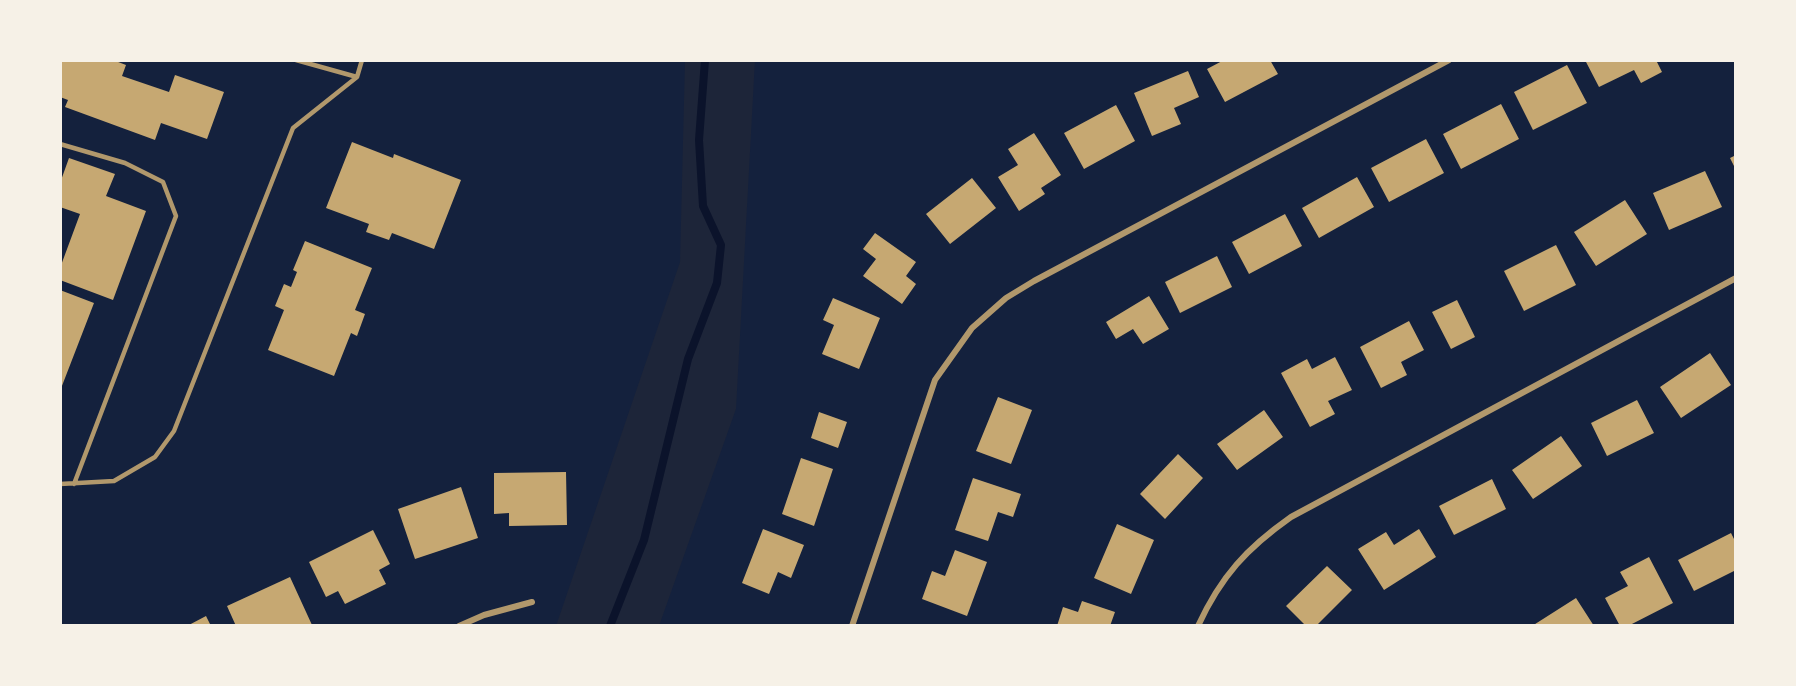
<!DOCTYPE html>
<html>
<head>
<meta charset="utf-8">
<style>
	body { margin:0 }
	#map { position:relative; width:1796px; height:686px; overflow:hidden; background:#14213d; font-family:"Work Sans",sans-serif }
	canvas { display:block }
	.frame { position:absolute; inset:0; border:62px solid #f6f1e7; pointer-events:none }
</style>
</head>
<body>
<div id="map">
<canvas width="1796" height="686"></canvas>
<div class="frame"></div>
</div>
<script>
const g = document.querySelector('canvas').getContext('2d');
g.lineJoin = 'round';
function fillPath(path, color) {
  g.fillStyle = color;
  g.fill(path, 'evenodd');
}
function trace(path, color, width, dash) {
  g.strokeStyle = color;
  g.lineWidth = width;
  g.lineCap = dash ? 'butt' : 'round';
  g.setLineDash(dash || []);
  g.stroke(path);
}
fillPath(new Path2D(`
	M685,60H755L736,409L659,626H556L680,262Z`), '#1d2539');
trace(new Path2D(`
	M610,626L644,540L688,359L717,283L721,245L703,206L699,140L705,60`), '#0b132b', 8);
fillPath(new Path2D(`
	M60,60H113L126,65L122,76L169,92L175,75L224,92L207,139L161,123L155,140L65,107L68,100L60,97Z
	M1224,60H1270L1278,74L1225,102L1207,69Z
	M1585,60H1656L1662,72L1641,83L1634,70L1599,87Z
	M1567,65L1587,103L1533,130L1514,92Z
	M1188,71L1199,97L1174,108L1181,124L1152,136L1134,93Z
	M1501,104L1519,139L1461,169L1443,134Z
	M1116,105L1135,141L1084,169L1064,133Z
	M1034,133L1061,175L1041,188L1045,194L1019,211L998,177L1018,165L1008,149Z
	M1426,139L1444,173L1389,202L1371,168Z
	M352,142L393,158L394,154L461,180L434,249L392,233L389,240L366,232L369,224L326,208Z
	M1736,155V170L1730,158Z
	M69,158L115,174L106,196L146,211L113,300L60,280V268L80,214L60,207V183Z
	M1705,171L1722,207L1669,230L1653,193Z
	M1357,177L1374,207L1319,238L1302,208Z
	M972,178L996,208L950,244L926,214Z
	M1625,200L1647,234L1596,266L1574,232Z
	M1285,214L1302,246L1249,274L1232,242Z
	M875,233L916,262L906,276L916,284L902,304L863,276L876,259L863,249Z
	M305,241L372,268L355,310L365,314L357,336L351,333L334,376L268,350L284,310L275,306L284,284L291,287L297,272L293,270Z
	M1556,245L1576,285L1524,311L1504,271Z
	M1217,256L1232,287L1180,313L1165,282Z
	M60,290L94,303L60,391Z
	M1149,296L1169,329L1143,344L1133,329L1116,339L1106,322Z
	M833,298L880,318L859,369L822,354L834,325L823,320Z
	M1457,300L1475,337L1451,349L1432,312Z
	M1409,321L1424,350L1401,362L1407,375L1381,388L1360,347Z
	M1710,353L1731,385L1681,418L1660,387Z
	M1335,357L1352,390L1328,401L1335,414L1310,427L1281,373L1307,359L1312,369Z
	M998,397L1032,410L1011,464L976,451Z
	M1637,400L1654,433L1607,456L1591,423Z
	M1264,410L1283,437L1237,470L1217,444Z
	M819,412L847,422L838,448L811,438Z
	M1561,436L1582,466L1533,499L1512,470Z
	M1178,454L1203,478L1165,519L1140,494Z
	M801,458L833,469L814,526L782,514Z
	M566,472L567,525L509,526V513L494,514V473Z
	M973,478L1021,494L1013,517L998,512L988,541L955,530Z
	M1492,479L1506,509L1454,535L1439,506Z
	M461,487L478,538L415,559L398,509Z
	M1117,524L1154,540L1131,594L1094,578Z
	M763,529L804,545L791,578L778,572L769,594L742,583Z
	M1419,529L1436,557L1384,590L1358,549L1386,532L1394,545Z
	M373,530L390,564L379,570L386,584L345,604L338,591L326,597L309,562Z
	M1731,533L1736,543V570L1694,591L1678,560Z
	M955,550L987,562L967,616L922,599L932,571L945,576Z
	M1649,557L1673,603L1628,626H1620L1605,598L1628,586L1620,572Z
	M1327,566L1352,590L1316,626H1306L1286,606Z
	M290,577L312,625L236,626L227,606Z
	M1576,598L1594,626H1532Z
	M1082,601L1115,612L1110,626H1057L1063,607L1078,612Z
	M206,616L211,626H187Z`), '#c6a872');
trace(new Path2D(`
	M296,60L357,77
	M60,144L125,163L163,182L176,216L74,484
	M60,484L114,481L155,457L174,431L293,128L357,77L362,60`), '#b1986c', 4.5);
trace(new Path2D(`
	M459,626L484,615L532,602
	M852,626L935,380L972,328L1006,298L1034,281L1449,60
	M1198,626C1221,576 1247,548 1291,517L1736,278`), '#b1986c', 6);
</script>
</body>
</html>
